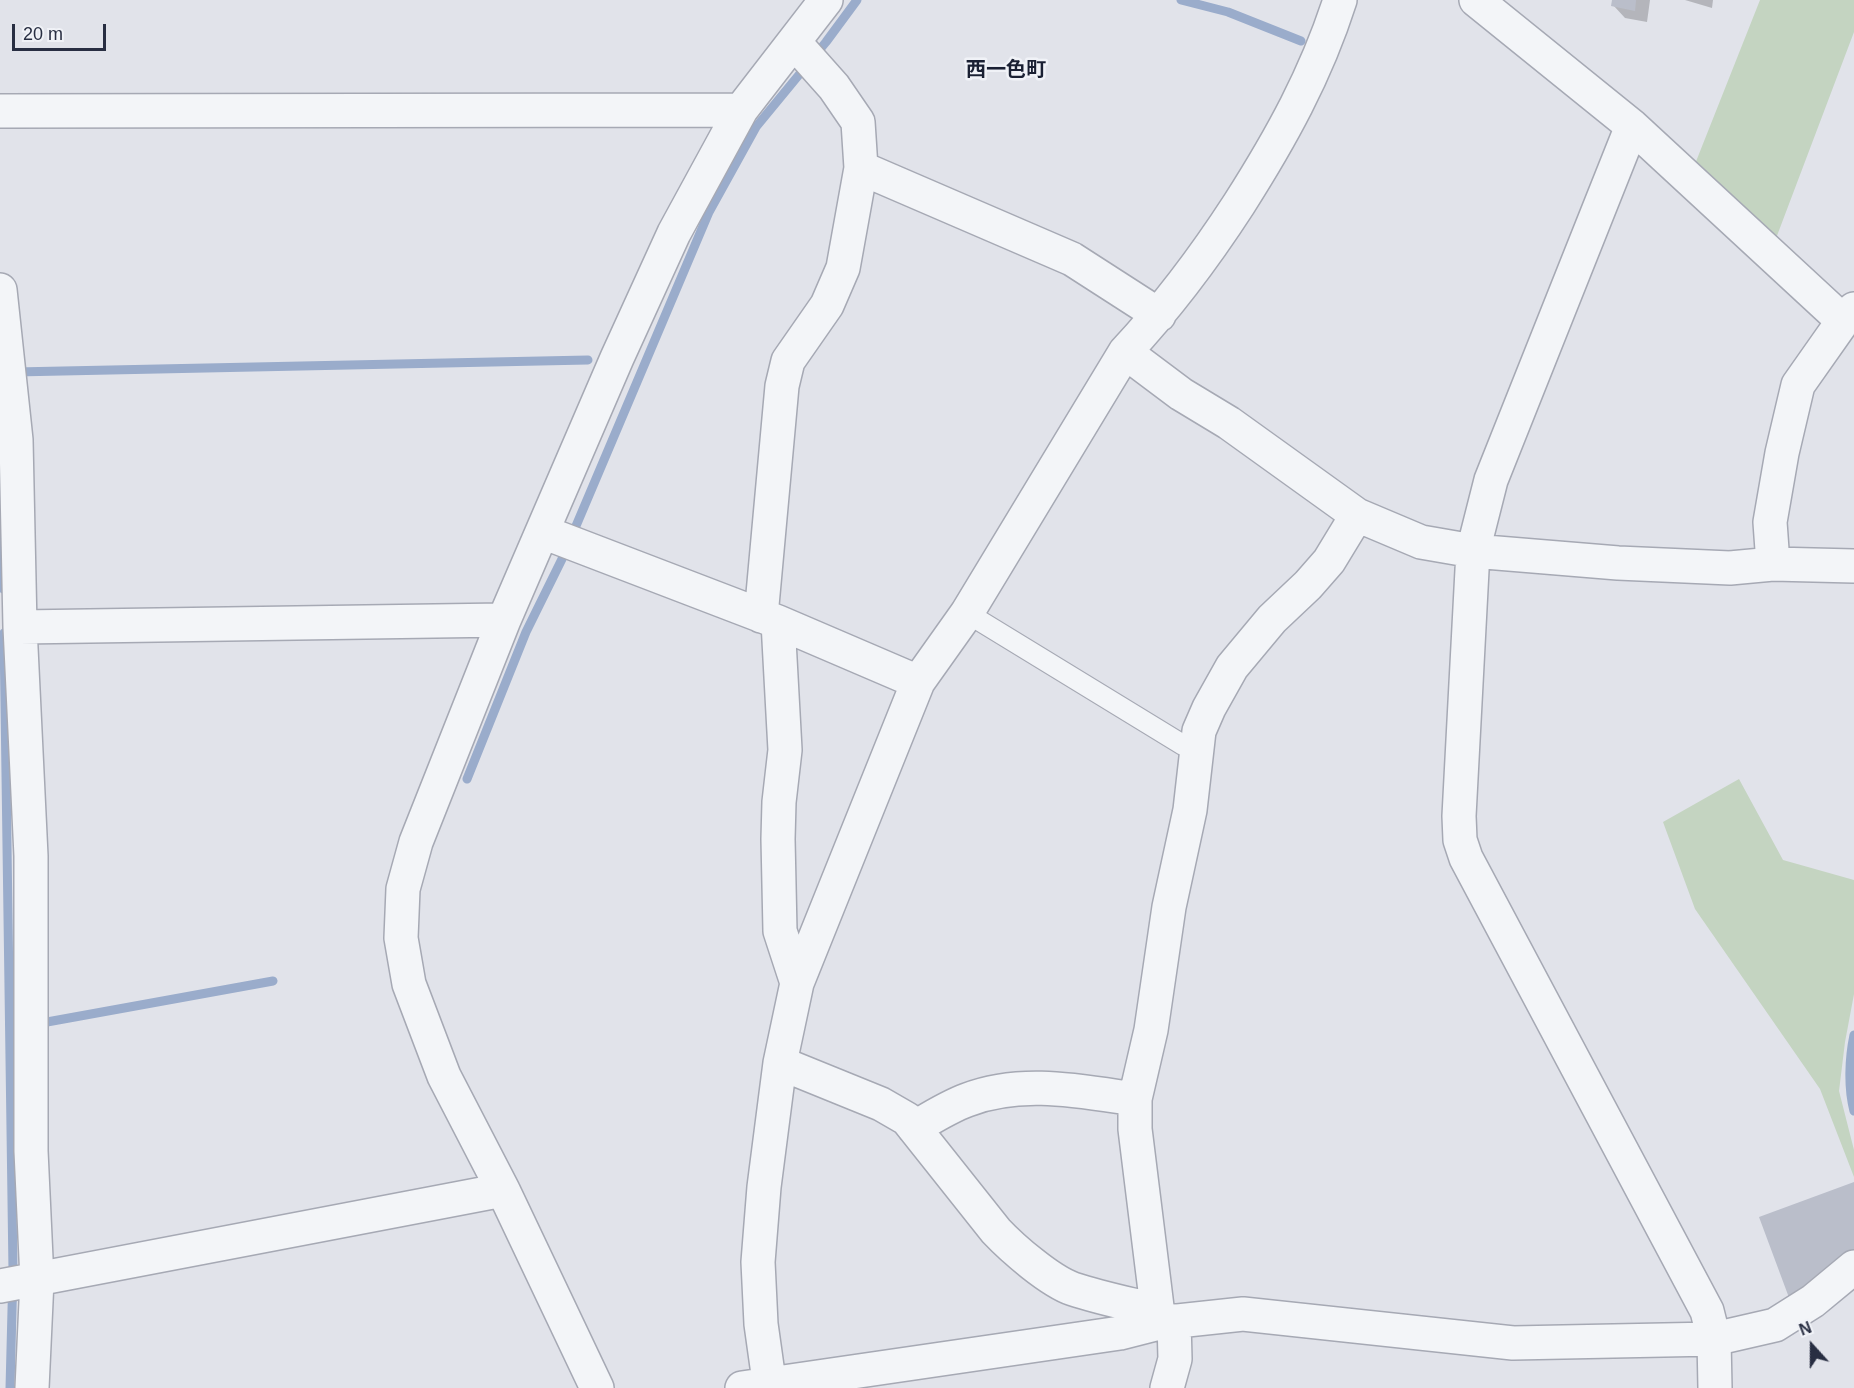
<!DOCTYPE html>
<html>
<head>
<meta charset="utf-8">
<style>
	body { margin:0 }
	#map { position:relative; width:1854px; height:1388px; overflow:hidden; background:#e1e3ea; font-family:Arial,sans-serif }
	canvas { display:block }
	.north { position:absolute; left:1782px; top:1316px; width:60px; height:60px; -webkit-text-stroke:4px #f0f2f7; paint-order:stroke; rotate:339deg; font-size:16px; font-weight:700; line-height:24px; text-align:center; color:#282e42 }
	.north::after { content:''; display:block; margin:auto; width:21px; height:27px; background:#282e42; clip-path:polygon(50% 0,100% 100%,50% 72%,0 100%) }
	.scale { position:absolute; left:12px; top:24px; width:94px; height:27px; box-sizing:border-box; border:3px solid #282e42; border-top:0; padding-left:8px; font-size:18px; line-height:21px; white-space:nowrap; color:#282e42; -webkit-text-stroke:4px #f0f2f7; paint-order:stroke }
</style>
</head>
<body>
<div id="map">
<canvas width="1854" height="1388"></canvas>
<div class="north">N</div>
<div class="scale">20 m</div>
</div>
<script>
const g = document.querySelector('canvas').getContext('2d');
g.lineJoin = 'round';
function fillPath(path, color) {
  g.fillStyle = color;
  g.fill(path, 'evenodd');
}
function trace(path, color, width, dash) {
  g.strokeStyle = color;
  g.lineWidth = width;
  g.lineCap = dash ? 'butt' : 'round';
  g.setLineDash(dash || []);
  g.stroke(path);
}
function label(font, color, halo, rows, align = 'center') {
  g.font = font + ' Arial,"Noto Sans JP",sans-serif';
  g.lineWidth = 5;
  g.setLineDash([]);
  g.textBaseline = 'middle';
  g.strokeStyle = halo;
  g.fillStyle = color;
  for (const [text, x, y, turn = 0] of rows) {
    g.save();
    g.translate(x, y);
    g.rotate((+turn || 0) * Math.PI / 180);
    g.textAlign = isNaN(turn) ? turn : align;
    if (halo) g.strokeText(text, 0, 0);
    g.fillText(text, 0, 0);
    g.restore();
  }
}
fillPath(new Path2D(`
	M1760,0H1854V32L1775,241L1695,164Z
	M1739,779L1783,860L1854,880V994L1845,1042L1839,1091L1854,1150V1177L1820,1089L1695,909L1663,822Z`), '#c4d4c1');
fillPath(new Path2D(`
	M1614,0H1650L1647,22L1625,18L1613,5Z
	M1685,0H1713L1712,8Z`), '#0003');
trace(new Path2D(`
	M1181,0L1228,12L1301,41
	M15,372L588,360
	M0,526L3,589
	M4,633L13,1271L10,1388
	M467,779L526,632L562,559L709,212L756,127L826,42L857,0
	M36,1024L273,981
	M1854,1035C1849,1059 1848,1088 1854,1111`), '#9aaccb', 9);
fillPath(new Path2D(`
	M1612,0H1636L1635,11L1611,6Z
	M1854,1182V1254L1791,1303L1759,1217Z`), '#babeca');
const service = new Path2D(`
	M967,613L1183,745L1196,747`);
const minor = new Path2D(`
	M1476,0L1632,126L1843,321
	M0,111L741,110
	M1632,126L1491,480L1473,551L1459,816L1460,840L1466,858L1707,1311L1714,1339L1715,1388
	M861,168L1072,259L1159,315
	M0,290L16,440L20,627L31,856V1151L37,1280L32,1388
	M1125,352L1181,394L1229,423L1357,515L1421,542L1473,551L1618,563L1730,568L1773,564L1854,566
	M543,532L778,622L918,682
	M1773,564L1770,522L1782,453L1798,385L1843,321L1854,309
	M761,616L782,386L788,361L827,305L843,268L861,168L858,122L834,87L794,42
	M778,622L785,750L779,802L778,839L780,931L797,983
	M20,627L504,620
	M780,1063L881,1104L907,1119L996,1231C1013,1249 1050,1281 1073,1289C1100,1298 1130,1304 1158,1311
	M914,1128C931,1118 948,1107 967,1100C1021,1079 1079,1091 1135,1099
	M0,1286L503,1190
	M1159,1323L1135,1129V1099L1151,1030L1169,907L1190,810L1199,731L1209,708L1232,667L1272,619L1308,585L1329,561L1357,515
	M597,1388L503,1190L444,1076L409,984L401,938L403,889L416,842L504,620L617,358L674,233L741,110L826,0
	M742,1388L1120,1333L1159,1323L1243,1314L1513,1343L1714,1339L1775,1325L1813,1301L1854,1267
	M770,1388L761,1324L758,1262L764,1187L780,1063L797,983L918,682L967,613L1125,352C1168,306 1204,258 1239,204C1281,138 1316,75 1340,0
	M1167,1388L1175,1359L1174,1321`);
trace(service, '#a6a9b4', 22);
trace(minor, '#a6a9b4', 36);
trace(service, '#f3f5f8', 20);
trace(minor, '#f3f5f8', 33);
label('bold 20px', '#1a2033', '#f0f2f7', [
	["西一色町",1006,70]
]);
</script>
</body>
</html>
